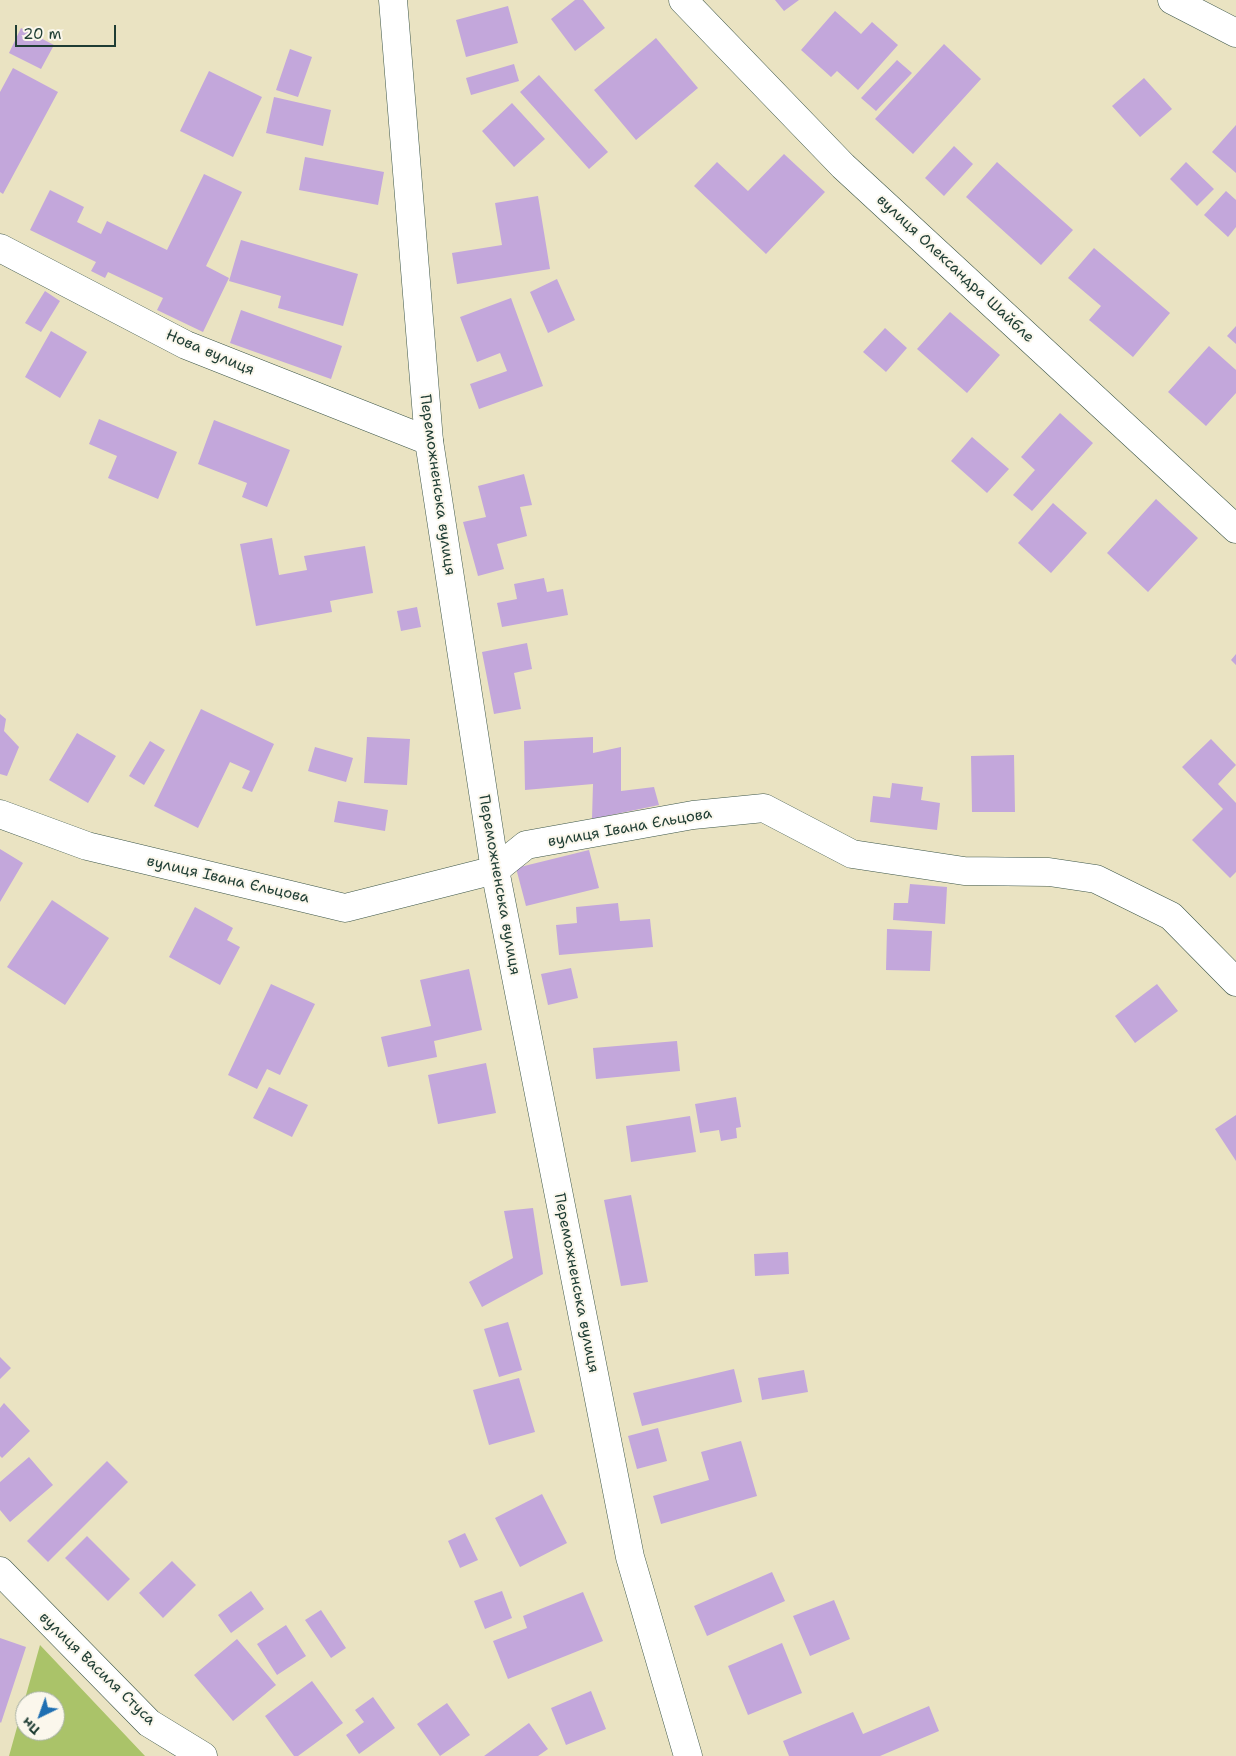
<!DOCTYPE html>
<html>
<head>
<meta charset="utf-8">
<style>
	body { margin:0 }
	#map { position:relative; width:1236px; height:1756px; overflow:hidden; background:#eae3c2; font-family:"Shantell Sans",sans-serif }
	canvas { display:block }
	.north { position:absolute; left:15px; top:1691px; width:50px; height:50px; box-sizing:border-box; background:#fbf7ec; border:1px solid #a3ada2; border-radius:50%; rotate:222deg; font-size:14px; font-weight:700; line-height:20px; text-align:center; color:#1f3d34 }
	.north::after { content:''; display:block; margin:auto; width:18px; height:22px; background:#1f6fb2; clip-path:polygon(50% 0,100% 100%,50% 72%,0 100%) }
	.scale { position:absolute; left:15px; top:25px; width:101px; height:22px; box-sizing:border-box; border:2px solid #1f3d34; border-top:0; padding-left:6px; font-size:15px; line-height:18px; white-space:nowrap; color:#1f3d34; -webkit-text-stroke:4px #fbf7ec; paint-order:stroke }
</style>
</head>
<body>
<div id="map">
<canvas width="1236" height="1756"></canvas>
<div class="north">Пн</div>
<div class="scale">20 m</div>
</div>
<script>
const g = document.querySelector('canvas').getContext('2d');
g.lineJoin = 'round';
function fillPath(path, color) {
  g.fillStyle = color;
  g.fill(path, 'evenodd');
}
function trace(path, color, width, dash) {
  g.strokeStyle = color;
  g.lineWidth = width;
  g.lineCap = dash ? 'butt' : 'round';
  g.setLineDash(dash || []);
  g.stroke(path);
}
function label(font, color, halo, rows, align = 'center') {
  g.font = font + ' "Shantell Sans",sans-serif';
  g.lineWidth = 4;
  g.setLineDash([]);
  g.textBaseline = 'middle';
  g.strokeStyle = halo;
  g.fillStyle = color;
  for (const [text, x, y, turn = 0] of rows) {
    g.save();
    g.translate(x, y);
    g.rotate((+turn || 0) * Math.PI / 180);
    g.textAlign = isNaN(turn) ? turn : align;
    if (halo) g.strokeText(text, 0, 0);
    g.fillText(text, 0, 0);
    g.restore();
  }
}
fillPath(new Path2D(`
	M40,1645L145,1756H9ZM25,1701H55V1731H25Z`), '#aac369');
fillPath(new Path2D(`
	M575,0H583L605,28L575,51L551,19Z
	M775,0H799L784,11Z
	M508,6L518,43L466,57L456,20Z
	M835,11L861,34L872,22L898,45L858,90L837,71L831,77L801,50Z
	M21,28L54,45L41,69L9,53Z
	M656,38L698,88L636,140L594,90Z
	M944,44L981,79L913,154L875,119Z
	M290,49L312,57L298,97L276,90Z
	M897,60L912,73L876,111L861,98Z
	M514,64L519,81L471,95L466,78Z
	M13,68L58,92L3,194L0,192V92Z
	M209,71L262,97L233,157L180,131Z
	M539,75L608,152L589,169L520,92Z
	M1144,78L1172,109L1140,137L1112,106Z
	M274,97L331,110L323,146L266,133Z
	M512,103L545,139L514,167L482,131Z
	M1236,125V173L1212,152Z
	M954,146L973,164L944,196L925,178Z
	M784,154L825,192L766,254L694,186L717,162L748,191Z
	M305,157L384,172L378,205L299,190Z
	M997,162L1073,230L1041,265L966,197Z
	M1186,162L1214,189L1197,206L1170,179Z
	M204,174L242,192L206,266L229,278L203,332L157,310L163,298L108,272L105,278L91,271L96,262L30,230L50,190L84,207L77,222L101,234L107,221L167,250Z
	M1226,191L1236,200V227L1228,237L1204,215Z
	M538,196L550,269L457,284L452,253L502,245L495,203Z
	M241,240L358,274L343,326L278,308L281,296L229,281Z
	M1094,248L1170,313L1133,357L1089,320L1101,306L1068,278Z
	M557,279L575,320L548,333L530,292Z
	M45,291L60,301L41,332L25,323Z
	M511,298L543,386L479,409L470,384L507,371L500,353L477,362L460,317Z
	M241,310L342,346L331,379L230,343Z
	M950,312L1000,355L967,393L917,349Z
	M1236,326V344L1227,336Z
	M885,328L907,348L886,372L863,352Z
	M51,331L87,352L60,398L25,377Z
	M1209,346L1236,370V393L1206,426L1168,392Z
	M1060,413L1093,443L1032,511L1013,495L1035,470L1021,457Z
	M99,419L177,452L158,499L108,478L117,456L89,444Z
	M214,420L290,450L267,507L242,497L247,483L198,464Z
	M972,437L1009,469L987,493L951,461Z
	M524,474L532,505L520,507L527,536L497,544L504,569L478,576L463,522L486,517L478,486Z
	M1156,499L1198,538L1148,592L1107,553Z
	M1053,503L1087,533L1051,573L1018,543Z
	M272,538L279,575L307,570L304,556L365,546L373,593L330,601L332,612L256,626L240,544Z
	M544,578L547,592L563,589L568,615L502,627L497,603L517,599L514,584Z
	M417,607L421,627L401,631L397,611Z
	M527,643L532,669L514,673L521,709L494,714L482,652Z
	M1236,654V665L1231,660Z
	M201,709L274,744L252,792L242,788L250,771L230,762L198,828L154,806Z
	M0,714L6,719L4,731L19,747L7,776L0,774Z
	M77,733L116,756L88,803L49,780Z
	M367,737L410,739L407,785L364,783Z
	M593,737V753L621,747V791L654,787L659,805L592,819L593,784L525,790L524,741Z
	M1211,739L1236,765L1218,784L1236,803V872L1230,878L1192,840L1223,809L1182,767Z
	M150,741L165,750L144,785L129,776Z
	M315,747L353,758L346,782L308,771Z
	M1014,755L1015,812H972L971,756Z
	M892,783L923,787L921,800L940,803L937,830L870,822L873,796L890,798Z
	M338,801L388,810L385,831L334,822Z
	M0,849L23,863L0,902Z
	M589,850L599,888L526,906L516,868Z
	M910,884L947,887L945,924L893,920L894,903H908Z
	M52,900L109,938L65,1005L7,967Z
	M618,903L620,921L650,919L653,947L559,955L556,925L577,923L576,907Z
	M195,907L233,928L227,940L240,947L220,985L169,957Z
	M887,929L932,931L930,971L886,970Z
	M571,968L578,998L548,1005L541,974Z
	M469,969L482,1030L434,1041L437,1057L388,1067L381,1037L431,1026L420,980Z
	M271,984L315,1004L280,1075L267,1069L257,1089L228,1075Z
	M1157,984L1178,1011L1135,1043L1115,1016Z
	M677,1041L680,1071L596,1079L593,1048Z
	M486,1063L496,1113L438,1124L428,1075Z
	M269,1087L308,1105L292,1137L253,1118Z
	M736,1097L741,1127L736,1128L737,1138L721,1141L719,1130L700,1133L695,1104Z
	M1236,1115V1161L1215,1129Z
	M690,1116L696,1152L631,1162L626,1126Z
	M631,1195L648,1282L621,1286L604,1200Z
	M533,1208L543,1274L482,1307L469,1282L513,1258L504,1211Z
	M788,1252L789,1274L755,1276L754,1254Z
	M508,1322L522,1370L499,1377L484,1329Z
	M0,1357L11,1368L0,1379Z
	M734,1369L742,1402L642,1426L633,1393Z
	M804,1370L808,1392L762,1400L758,1378Z
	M519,1378L535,1432L489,1445L473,1390Z
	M4,1403L30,1431L2,1458L0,1456V1408Z
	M658,1428L667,1461L637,1469L628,1436Z
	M741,1441L757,1496L661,1524L653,1496L709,1480L701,1452Z
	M29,1457L53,1485L10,1522L0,1510V1482Z
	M107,1461L128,1482L48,1562L27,1541Z
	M542,1494L567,1543L520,1567L495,1518Z
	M465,1533L478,1560L460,1568L448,1541Z
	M87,1536L130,1579L108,1601L65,1558Z
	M172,1561L196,1585L163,1618L139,1593Z
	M772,1572L785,1601L707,1636L694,1606Z
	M251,1591L264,1609L231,1633L218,1615Z
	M502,1591L512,1618L485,1629L474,1601Z
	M583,1592L603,1641L508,1679L493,1641L527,1628L523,1616Z
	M834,1600L850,1639L810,1656L793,1616Z
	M321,1610L346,1648L331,1658L305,1620Z
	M286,1625L306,1656L277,1675L257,1644Z
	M0,1638L26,1647L1,1723L0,1722Z
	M237,1639L276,1685L233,1721L194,1675Z
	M782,1643L802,1693L748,1715L728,1666Z
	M312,1681L343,1723L298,1756H294L265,1716Z
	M591,1691L606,1729L566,1745L551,1708Z
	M373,1697L395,1728L359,1754L346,1735L364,1722L355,1710Z
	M447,1703L470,1735L440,1756L417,1724Z
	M929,1706L939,1731L880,1756H789L783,1741L853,1712L863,1734Z
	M529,1723L548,1749L538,1756H484Z`), '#c3a7db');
const street = new Path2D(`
	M683,0L843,166L1236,529
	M1172,0L1236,33
	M0,248L186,345L429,441
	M0,814L87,846L345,908L495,870L526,845L693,815L764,808L852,854L964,871L1049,872L1096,879L1171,916L1236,982
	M0,1571L149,1723L203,1756`);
const secondary = new Path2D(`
	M393,0L429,441L495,870L630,1557L688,1756`);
trace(street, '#3d5649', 29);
trace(secondary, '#3d5649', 29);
trace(street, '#fff', 28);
trace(secondary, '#fff', 28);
label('15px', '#1f3d34', '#fbf7ec', [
	["вулиця Олександра Шайбле",955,269,43],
	["Нова вулиця",210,353,23],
	["Переможненська вулиця",437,485,82],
	["вулиця Івана Єльцова",630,828,-10],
	["вулиця Івана Єльцова",228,880,13],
	["Переможненська вулиця",499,885,80],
	["Переможненська вулиця",576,1283,79],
	["вулиця Василя Стуса",97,1669,44]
]);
</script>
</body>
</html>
